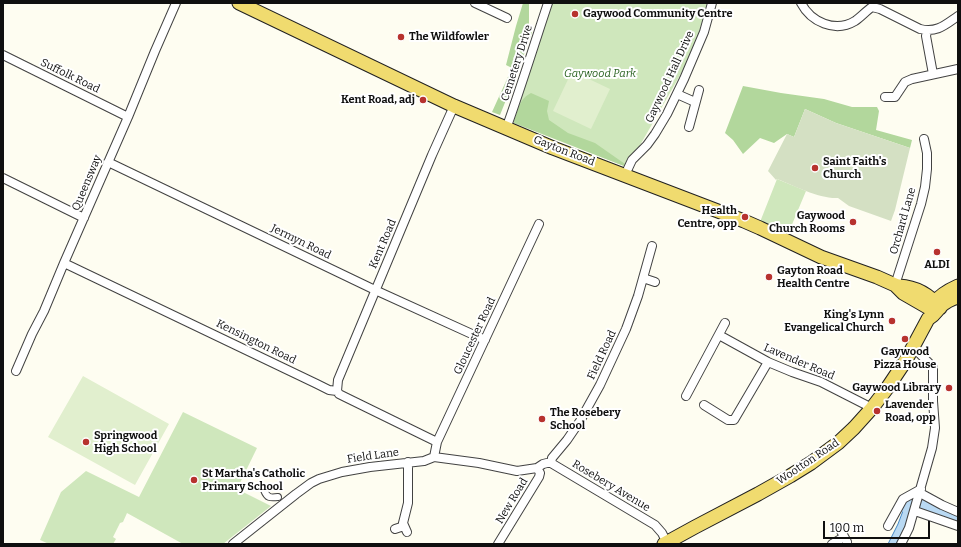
<!DOCTYPE html>
<html>
<head>
<meta charset="utf-8">
<style>
	body { margin:0 }
	#map { position:relative; width:961px; height:547px; overflow:hidden; background:#fefdf1; font-family:Bitter,serif }
	canvas { display:block }
	.frame { position:absolute; inset:0; border:4px solid #0f0f0f; pointer-events:none }
	.scale { position:absolute; left:823px; top:521px; width:107px; height:18px; box-sizing:border-box; border:2px solid #0f0f0f; border-top:0; padding-left:5px; font-size:12px; line-height:14px; white-space:nowrap; color:#0f0f0f; -webkit-text-stroke:3px #fff; paint-order:stroke }
</style>
</head>
<body>
<div id="map">
<canvas width="961" height="547"></canvas>
<div class="frame"></div>
<div class="scale">100 m</div>
</div>
<script>
const g = document.querySelector('canvas').getContext('2d');
g.lineJoin = 'round';
function fillPath(path, color) {
  g.fillStyle = color;
  g.fill(path, 'evenodd');
}
function trace(path, color, width, dash) {
  g.strokeStyle = color;
  g.lineWidth = width;
  g.lineCap = dash ? 'butt' : 'round';
  g.setLineDash(dash || []);
  g.stroke(path);
}
function label(font, color, halo, rows, align = 'center') {
  g.font = font + ' Bitter,serif';
  g.lineWidth = 4;
  g.setLineDash([]);
  g.textBaseline = 'middle';
  g.strokeStyle = halo;
  g.fillStyle = color;
  for (const [text, x, y, turn = 0] of rows) {
    g.save();
    g.translate(x, y);
    g.rotate((+turn || 0) * Math.PI / 180);
    g.textAlign = isNaN(turn) ? turn : align;
    if (halo) g.strokeText(text, 0, 0);
    g.fillText(text, 0, 0);
    g.restore();
  }
}
fillPath(new Path2D(`
	M551,3H707L694,51L639,147L630,156L624,166L514,123V120L520,102L531,58Z
	M777,179L806,191L788,234L760,222Z
	M183,412L257,448L237,489L271,506L223,544H183L127,513L123,522L120,523L113,537L116,539L113,544H49L40,540L61,492L86,471L139,497Z`), '#cfe7bc');
fillPath(new Path2D(`
	M523,3H529V27L532,33L520,65L500,115L492,112L512,68L506,65L516,26Z
	M743,86L781,93L824,99L852,107H877L879,111L876,130L912,140L910,148L836,123L805,109L794,137L787,134L774,143L760,138L743,154L733,140L725,133Z
	M531,93L549,101L547,111L549,120L568,133L595,143L625,164L624,166L514,123V120C519,109 519,99 531,93Z`), '#b2d79c');
fillPath(new Path2D(`
	M805,109L836,123L910,148L895,210L891,221L849,206L838,198C819,199 795,186 777,179L776,180L768,171L787,134L794,137Z`), '#d4e0c3');
fillPath(new Path2D(`
	M572,71L610,89L591,129L553,111Z
	M83,376L169,424L135,485L48,437Z`), '#e1efce');
const water = new Path2D(`
	M912,501L922,503L914,507L902,533L896,544H888L898,524L906,503Z`);
fillPath(water, '#b9d9f3');
trace(water, '#4488c6', 1);
trace(new Path2D(`
	M908,508L909,505L913,503H922L933,509L958,518`), '#b9d9f3', 13);
const pedestrian = new Path2D(`
	M264,490C267,498 270,498 278,497`);
const minor = new Path2D(`
	M475,3L507,18
	M801,3C811,22 835,33 855,21C861,17 866,11 872,7L880,9L920,29C937,33 945,25 958,16
	M927,31L926,36L933,74
	M3,55L128,117
	M677,94L695,102
	M885,97H895L905,82L912,79L958,69
	M689,127L699,90
	M506,129C521,87 534,45 548,3
	M108,162L375,290L485,340
	M625,175L632,160L647,145L655,134L667,114L684,79L704,32L712,3
	M3,178L84,218
	M64,263L317,384L329,390L337,391L339,394L343,396L437,442
	M643,278L655,282
	M895,285L921,204L925,187L927,169V153L924,139
	M719,335L768,362L792,372L821,382L872,408
	M16,371L32,334L44,311L64,263L128,117L155,51L176,3
	M337,391L338,380L432,155L454,106
	M686,396L725,323
	M704,405L728,420H734L768,362
	M434,457L437,442L539,224
	M551,463L552,458L567,440L580,421L600,385L626,329L638,296L652,246
	M920,493L942,505L958,512
	M915,511L958,526
	M888,526L903,499L921,489
	M395,529L404,526
	M841,531L847,542
	M407,532L403,523L408,503V462
	M233,544L296,494L311,483L319,479L342,472L370,467L424,461L434,457L479,463L517,471L537,468L543,464L547,463H551L655,525L662,533L667,543
	M498,544L539,477L540,473L537,468
	M832,544L844,537
	M901,544L909,528L932,448L935,428L933,401V367L918,352L912,349`);
const primary = new Path2D(`
	M239,3L454,106L553,148L744,221L760,228L821,257L877,277L895,285L903,293L936,312
	M899,286C916,287 929,294 940,308
	M934,303C940,295 949,290 958,286
	M664,544L695,527L758,494L790,476L811,463L838,443L854,428L872,408L888,387L906,360L928,319C935,315 935,313 940,307C945,302 951,299 958,297`);
trace(pedestrian, '#424242', 8);
trace(minor, '#424242', 10);
trace(primary, '#202020', 15);
trace(pedestrian, '#fff', 6);
trace(minor, '#fff', 8);
trace(primary, '#f0db6f', 13);
for (const [x, y, r, color] of [
	[575,14,4,"#b7322e"],
	[401,37,4,"#b7322e"],
	[423,100,4,"#b7322e"],
	[815,168,4,"#b7322e"],
	[745,217,4,"#b7322e"],
	[853,222,4,"#b7322e"],
	[937,252,4,"#b7322e"],
	[769,277,4,"#b7322e"],
	[892,321,4,"#b7322e"],
	[905,339,4,"#b7322e"],
	[949,388,4,"#b7322e"],
	[877,411,4,"#b7322e"],
	[542,419,4,"#b7322e"],
	[86,442,4,"#b7322e"],
	[194,480,4,"#b7322e"]
]) {
  const dot = new Path2D();
  dot.arc(x, y, r, 0, 2 * Math.PI);
  g.fillStyle = color;
  g.fill(dot);
  trace(dot, '#fff', 1.5);
}
label('bold 11px', '#0f0f0f', '#fff', [
	["Gaywood Community Centre",583,14],
	["The Wildfowler",409,37],
	["Kent Road, adj",415,100,"right"],
	["Saint Faith's",823,162],
	["Church",823,175],
	["Health",737,211,"right"],
	["Centre, opp",737,224,"right"],
	["Gaywood",845,216,"right"],
	["Church Rooms",845,229,"right"],
	["ALDI",937,265,"center"],
	["Gayton Road",777,271],
	["Health Centre",777,284],
	["King's Lynn",884,315,"right"],
	["Evangelical Church",884,328,"right"],
	["Gaywood",905,352,"center"],
	["Pizza House",905,365,"center"],
	["Gaywood Library",941,388,"right"],
	["Lavender",885,405],
	["Road, opp",885,418],
	["The Rosebery",550,413],
	["School",550,426],
	["Springwood",94,436],
	["High School",94,449],
	["St Martha's Catholic",202,474],
	["Primary School",202,487]
], 'left');
label('11px', '#0f0f0f', '#fff', [
	["Cemetery Drive",517,63,-72],
	["Suffolk Road",70,76,26],
	["Gaywood Hall Drive",670,77,-65],
	["Gayton Road",564,151,21],
	["Queensway",87,183,-67],
	["Orchard Lane",903,221,-74],
	["Jermyn Road",301,242,26],
	["Kent Road",383,244,-67],
	["Gloucester Road",475,336,-65],
	["Kensington Road",256,342,26],
	["Field Road",602,355,-65],
	["Lavender Road",799,362,23],
	["Field Lane",373,456,-8],
	["Wootton Road",808,462,-34],
	["Rosebery Avenue",611,486,31],
	["New Road",512,501,-59]
]);
label('italic 11px', '#2b6322', '#fff', [
	["Gaywood Park",600,74]
]);
</script>
</body>
</html>
